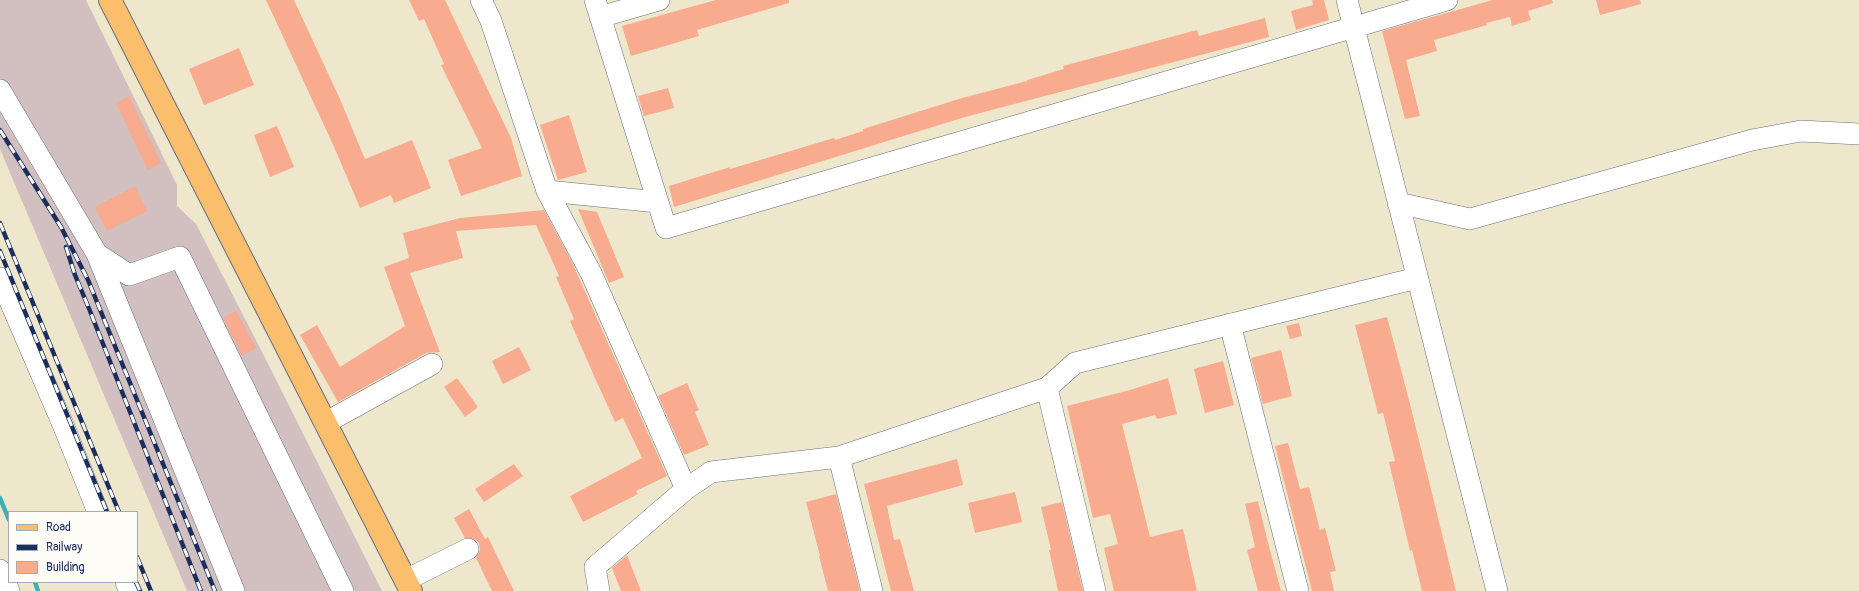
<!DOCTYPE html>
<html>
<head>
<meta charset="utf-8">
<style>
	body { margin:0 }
	#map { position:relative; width:1859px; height:591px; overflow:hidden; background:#efe7cb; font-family:Pangolin,sans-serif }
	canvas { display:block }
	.legend { position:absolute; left:8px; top:511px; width:130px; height:72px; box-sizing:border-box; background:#fdfcf7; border:1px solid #a3aaba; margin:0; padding:5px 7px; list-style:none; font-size:12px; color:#1b2f5e }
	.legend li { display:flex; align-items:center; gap:8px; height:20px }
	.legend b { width:20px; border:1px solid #a3aaba }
</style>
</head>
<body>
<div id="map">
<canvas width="1859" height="591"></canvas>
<ul class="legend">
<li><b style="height:5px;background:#fabe6d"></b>Road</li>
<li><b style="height:5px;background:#1b2f5e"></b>Railway</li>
<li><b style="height:11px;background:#f8ab8f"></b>Building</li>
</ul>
</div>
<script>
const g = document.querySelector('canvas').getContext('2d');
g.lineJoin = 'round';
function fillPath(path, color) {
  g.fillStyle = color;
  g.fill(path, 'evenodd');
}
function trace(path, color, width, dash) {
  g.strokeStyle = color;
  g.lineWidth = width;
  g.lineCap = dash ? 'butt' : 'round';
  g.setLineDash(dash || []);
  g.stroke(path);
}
fillPath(new Path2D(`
	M0,0H86L177,185V206L196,224L259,346L382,591H187L0,149Z`), '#d2bfc0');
trace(new Path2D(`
	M0,498L9,520
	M35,582L38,591`), '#3fb0b6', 4.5);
fillPath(new Path2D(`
	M266,0H294L339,97L365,159L412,140L431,188L394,203L391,195L360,208L335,149Z
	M409,0H445L511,138L522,176L461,196L448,160L482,148L441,65L444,64L424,19L419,21Z
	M716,0H789V3L697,30L699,36L631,56L622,26Z
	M1312,0H1324L1329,20L1296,30L1291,11L1313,5Z
	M1493,0H1552L1553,3L1528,11L1531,20L1512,26L1510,17L1486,23L1487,25L1434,40L1437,51L1406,60L1420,116L1405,119L1382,31Z
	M1596,0H1640L1641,4L1600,15Z
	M1265,18L1269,37L965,117L674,207L669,186L730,167V169L834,138L835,140L863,131V129L962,98L1027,81V80L1064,69L1063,66L1197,30L1199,36Z
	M239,48L254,85L204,105L189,69Z
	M668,88L674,108L644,116L638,96Z
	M129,96L161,163L148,170L116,103Z
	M569,115L587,172L558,180L540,125Z
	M277,126L294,167L270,177L254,135Z
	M135,186L147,211L107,231L95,207Z
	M578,209L597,212L624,277L609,283Z
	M544,210L572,262L667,476L636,491L638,494L583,522L570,496L642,458L623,418L615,422L595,378L570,321L574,319L556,277L559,276L536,225L456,231L463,258L410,273L440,352L426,353L338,402L300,335L317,325L340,367L405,326L384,267L409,258L403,233L460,218Z
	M236,311L256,348L242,356L223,318Z
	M1387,317L1409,400L1456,591H1422L1412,550L1410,551L1389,462L1395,461L1383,413L1378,414L1355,325Z
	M1299,323L1302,336L1290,339L1286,326Z
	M519,347L531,370L503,384L492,361Z
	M1281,350L1292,396L1263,404L1251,358Z
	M1223,361L1234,405L1205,413L1194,369Z
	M457,378L478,407L465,417L444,387Z
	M1168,378L1177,414L1157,419L1155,415L1122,424L1150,537L1183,529L1197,591H1114L1104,548L1118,544L1110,514L1093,518L1067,406L1130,390Z
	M687,383L699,410L695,412L709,445L684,455L658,396Z
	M1288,443L1300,489L1309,487L1320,530L1325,528L1336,571L1330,572L1334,591H1312L1275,446Z
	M957,459L963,485L887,506L894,540L900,539L914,591H891L864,484Z
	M514,464L523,476L484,502L475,489Z
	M1015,492L1022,522L975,533L968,503Z
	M836,494L860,591H828L819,556H820L806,502Z
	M1258,501L1267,539L1281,591H1258L1247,550L1255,547L1245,504Z
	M1062,502L1083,591H1058L1049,550H1051L1041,507Z
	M469,509L485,539L488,537L514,591H492L476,558L480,550L479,543L474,539L465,538L454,518Z
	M627,555L641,591H621L612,568Z`), '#f8ab8f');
const minor = new Path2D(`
	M481,0L491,21L547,191L591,273L686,489
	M595,0L666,228L1447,0
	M1347,0L1497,591
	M600,17L659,0
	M0,90L97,254L234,591
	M547,191L658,202
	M1398,203L1470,219L1752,140L1801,131L1859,134
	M97,254L129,275L180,257L343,591
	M0,278L64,427L98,512
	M1230,324L1298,591
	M1047,388L1095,591
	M325,423L432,364
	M839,457L872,591
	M0,570L9,591
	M406,580L468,549
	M126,582L129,591
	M599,591L595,567L686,489L711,472L839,457L1047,388L1075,363L1417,278`);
const major = new Path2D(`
	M110,0L411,591`);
trace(minor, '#656f84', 22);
trace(major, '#656f84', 24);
trace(minor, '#fff', 21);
trace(major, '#fabe6d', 22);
const rail = new Path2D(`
	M0,130L61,227L88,280L215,591
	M0,223L119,512
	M66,247L75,275L90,311L201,591
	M0,251L107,512
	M137,557L151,591
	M136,582L140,591`);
trace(rail, '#1b2f5e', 4.5);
trace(rail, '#fdfcf7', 3, [9]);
</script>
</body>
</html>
